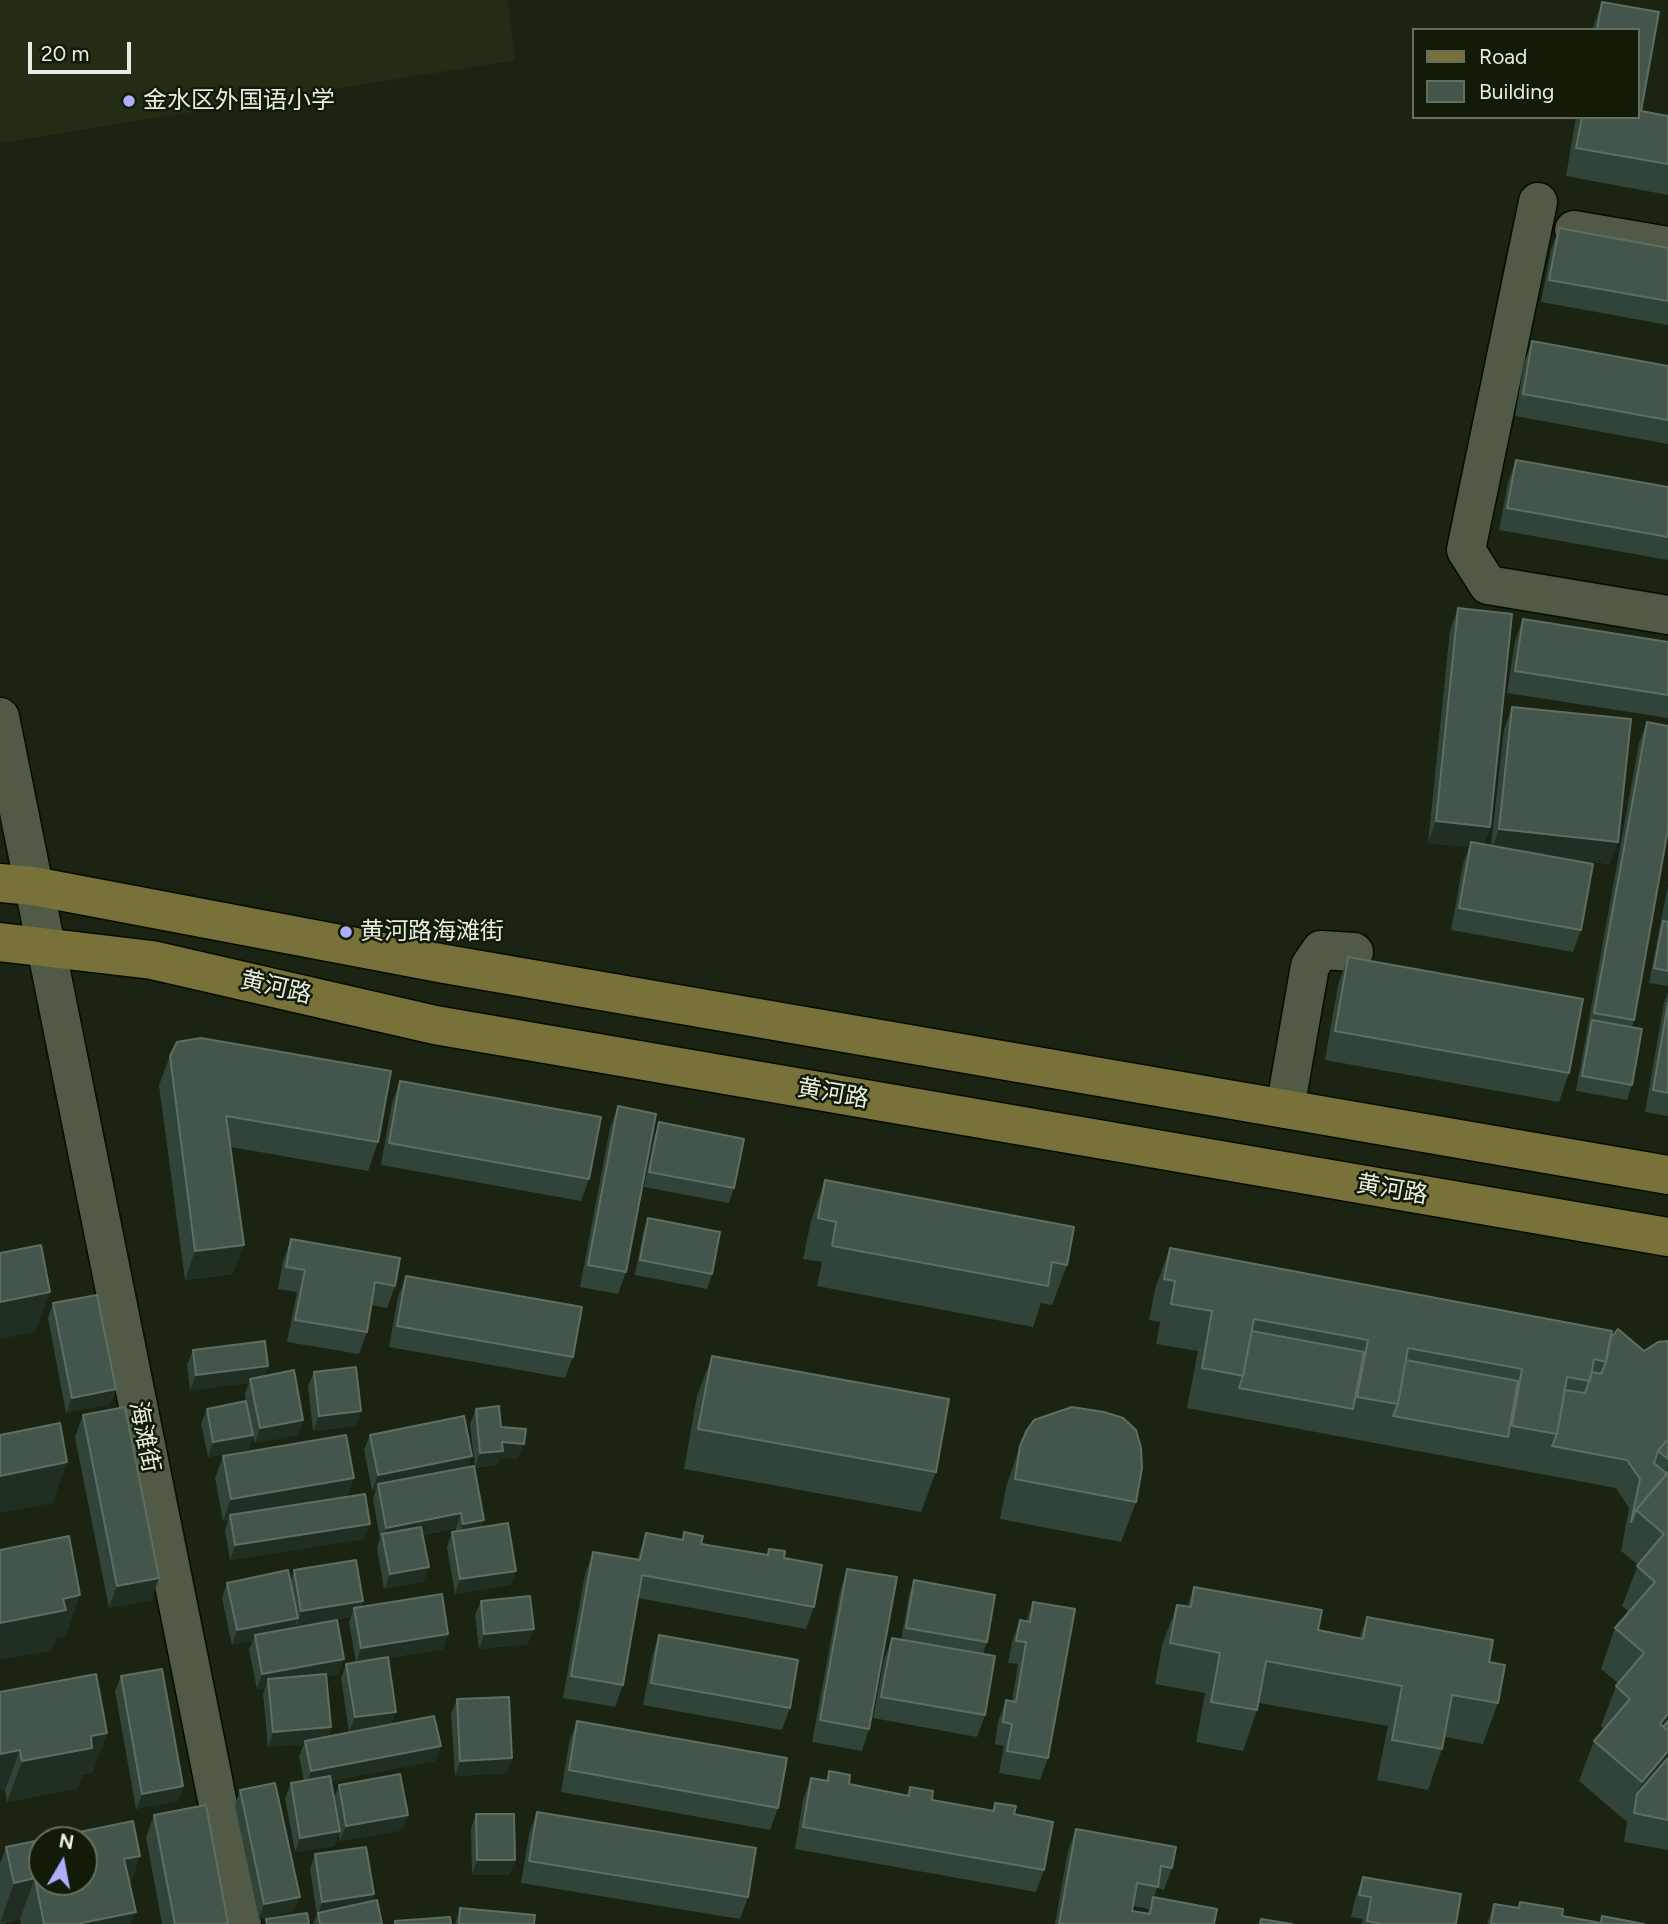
<!DOCTYPE html>
<html>
<head>
<meta charset="utf-8">
<style>
	body { margin:0 }
	#map { position:relative; width:1668px; height:1924px; overflow:hidden; background:#1b2312; font-family:Figtree,sans-serif }
	canvas { display:block }
	.legend { position:absolute; left:1412px; top:28px; width:228px; height:91px; box-sizing:border-box; background:#121a08; border:2px solid #676e5f; margin:0; padding:9px 12px; list-style:none; font-size:21px; color:#e7ede2 }
	.legend li { display:flex; align-items:center; gap:14px; height:35px }
	.legend b { width:35px; border:2px solid #676e5f }
	.north { position:absolute; left:28px; top:1826px; width:70px; height:70px; box-sizing:border-box; background:#121a08; border:2px solid #676e5f; border-radius:50%; rotate:10deg; font-size:19px; font-weight:700; line-height:28px; text-align:center; color:#e7ede2 }
	.north::after { content:''; display:block; margin:auto; width:24px; height:32px; background:#adaffb; clip-path:polygon(50% 0,100% 100%,50% 72%,0 100%) }
	.scale { position:absolute; left:28px; top:42px; width:103px; height:32px; box-sizing:border-box; border:4px solid #e7ede2; border-top:0; padding-left:9px; font-size:21px; line-height:24px; white-space:nowrap; color:#e7ede2; -webkit-text-stroke:5px #121a08; paint-order:stroke }
</style>
</head>
<body>
<div id="map">
<canvas width="1668" height="1924"></canvas>
<ul class="legend">
<li><b style="height:9px;background:#787139"></b>Road</li>
<li><b style="height:19px;background:#44564b"></b>Building</li>
</ul>
<div class="north">N</div>
<div class="scale">20 m</div>
</div>
<script>
const g = document.querySelector('canvas').getContext('2d');
g.lineJoin = 'round';
function fillPath(path, color) {
  g.fillStyle = color;
  g.fill(path, 'evenodd');
}
function trace(path, color, width, dash) {
  g.strokeStyle = color;
  g.lineWidth = width;
  g.lineCap = dash ? 'butt' : 'round';
  g.setLineDash(dash || []);
  g.stroke(path);
}
function label(font, color, halo, rows, align = 'center') {
  g.font = font + ' Figtree,"Noto Sans SC",sans-serif';
  g.lineWidth = 5;
  g.setLineDash([]);
  g.textBaseline = 'middle';
  g.strokeStyle = halo;
  g.fillStyle = color;
  for (const [text, x, y, turn = 0] of rows) {
    g.save();
    g.translate(x, y);
    g.rotate((+turn || 0) * Math.PI / 180);
    g.textAlign = isNaN(turn) ? turn : align;
    if (halo) g.strokeText(text, 0, 0);
    g.fillText(text, 0, 0);
    g.restore();
  }
}
fillPath(new Path2D(`
	M0,0H508L515,60L0,143Z`), '#232d15');
const minor = new Path2D(`
	M1538,202L1466,550L1488,585L1668,615
	M1574,230L1668,246
	M0,717L242,1924
	M1285,1109L1310,966L1321,950L1354,952`);
const major = new Path2D(`
	M0,883L33,886L445,964L1668,1175
	M0,942L152,960L435,1025L1668,1237`);
trace(minor, '#060c01', 41);
trace(major, '#060c01', 41);
trace(minor, '#505a46', 38);
trace(major, '#787139', 38);
fillPath(new Path2D(`
	M1602,2L1659,12L1641,111L1668,116V195L1566,176L1576,117H1638V30H1592Z
	M1559,228L1668,248V325L1541,302L1551,250Z
	M1532,341L1668,366V444L1515,416L1524,363Z
	M1516,460L1668,487V560L1499,530L1508,482Z
	M1458,608L1490,827L1484,844L1491,845L1504,729L1512,707L1610,864L1568,859L1581,930L1573,952L1451,930L1463,864L1469,847L1428,843L1450,630Z
	M1523,619L1668,642V718L1507,693L1515,641Z
	M1647,722L1634,1020L1632,1027V1085L1627,1100L1576,1091L1639,743Z
	M1668,885V986L1649,983Z
	M1348,957L1569,1073L1559,1102L1325,1060L1338,985Z
	M1668,992V1116L1645,1112L1664,1003Z
	M170,1056L378,1142L368,1171L231,1147L233,1274L185,1280L159,1085Z
	M400,1081L589,1179L581,1201L381,1165L392,1103Z
	M618,1106L626,1272L618,1294L580,1287L610,1128Z
	M659,1122L734,1188L729,1203L644,1187L654,1137Z
	M825,1180L1067,1265L1052,1305L1041,1303L1033,1327L817,1286L822,1262L803,1259L811,1221Z
	M648,1218L712,1274L707,1289L635,1275L643,1233Z
	M291,1239L395,1286L387,1308L371,1305L367,1332L359,1354L287,1342L297,1292L278,1289L283,1261Z
	M1170,1248L1610,1339L1644,1351L1668,1341V1850L1624,1842L1627,1822L1579,1781L1594,1741L1604,1729L1601,1726L1616,1686L1618,1683L1601,1669L1615,1628L1629,1612L1622,1606L1638,1565L1621,1551L1629,1508L1616,1488L1187,1408L1198,1351L1156,1344L1160,1322L1149,1320L1155,1289Z
	M406,1276L573,1357L565,1378L389,1347L398,1297Z
	M53,1303L116,1389L110,1404L66,1413L48,1318Z
	M193,1350L268,1366L264,1376L303,1420L298,1435L255,1443L253,1436L248,1450L208,1457L201,1424L207,1409L246,1401L245,1393L249,1383L190,1390L187,1365Z
	M712,1356L936,1472L921,1512L684,1469L697,1396Z
	M314,1372L361,1411L356,1426L313,1431L308,1386Z
	M476,1409L501,1427L518,1459L500,1457L497,1465L475,1468L470,1424Z
	M83,1415L159,1578L151,1600L109,1608L75,1437Z
	M370,1435L468,1467L482,1527L511,1585L455,1594L447,1547L452,1532L456,1531V1528L423,1535L429,1567L423,1582L384,1589L377,1548L380,1539L373,1499L376,1489L372,1490L364,1450Z
	M1020,1446L1136,1502L1121,1542L1000,1519L1006,1487Z
	M223,1456L354,1478L347,1497L364,1539L230,1560L225,1530L228,1520L223,1521L215,1478Z
	M684,1532L701,1544L767,1555L769,1549L784,1558L814,1607L806,1629L638,1598L623,1685L615,1707L563,1698L585,1574L593,1552L637,1560L646,1533L682,1540Z
	M847,1569L869,1729L862,1751L812,1742L840,1591Z
	M294,1570L363,1601L361,1607L448,1634L443,1649L388,1658L391,1724L441,1746L435,1761L331,1781L334,1798L339,1785L408,1815L402,1830L340,1841L339,1833L334,1846L295,1852L285,1798L291,1783L304,1781L299,1756L304,1744L268,1747L263,1694L265,1688L257,1689L249,1650L253,1640L232,1645L222,1598L227,1583L290,1582ZM351,1617L349,1622L356,1662L346,1664L341,1678L349,1732L328,1737L331,1727L327,1676L339,1674L294,1628L295,1624L296,1626Z
	M914,1580L987,1642L983,1654L985,1715L977,1737L873,1718L884,1660L892,1638L901,1640L909,1595Z
	M1194,1587L1318,1630L1359,1638L1367,1617L1489,1662L1498,1703L1483,1744L1445,1737L1442,1749L1428,1790L1377,1780L1388,1726L1259,1703L1257,1710L1243,1751L1196,1742L1205,1693L1155,1684L1162,1645L1177,1605L1187,1607Z
	M481,1601L528,1644L479,1649L475,1615Z
	M1033,1602L1048,1758L1040,1780L999,1773L1004,1746L995,1744L998,1722L1006,1700L1012,1701L1018,1664L1008,1663L1012,1642L1020,1620L1026,1621Z
	M659,1635L790,1708L782,1730L643,1705L652,1657Z
	M121,1676L183,1786L178,1801L136,1809L115,1691Z
	M0,1692L107,1733L92,1773L82,1775L78,1788L7,1802L5,1790Z
	M457,1699L512,1758L507,1773L455,1776L451,1714Z
	M577,1721L778,1808L770,1830L561,1792L569,1743Z
	M829,1771L849,1784L907,1795L910,1787L932,1800L992,1810L995,1803L1014,1814L1044,1870L1036,1892L795,1849L803,1800L811,1778L826,1780Z
	M240,1790L294,1911L259,1919L235,1805Z
	M537,1812L748,1897L740,1919L521,1883L529,1834Z
	M476,1814L515,1860L509,1875H472L471,1829Z
	M154,1815L228,1924H162L146,1837Z
	M1076,1829L1172,1868L1164,1890L1157,1888L1154,1897L1214,1924H1055L1068,1851ZM1133,1906L1149,1909L1147,1914L1132,1911Z
	M6,1847L140,1856L130,1884L131,1924H21L20,1919L0,1924V1864Z
	M315,1854L374,1894L372,1901L382,1924H313L317,1915L310,1869Z
	M1363,1877L1456,1924H1362L1363,1919L1351,1917L1355,1899Z
	M1520,1902L1562,1916L1600,1923L1602,1916L1644,1924H1487L1494,1904L1518,1908Z
	M460,1908L534,1924H455Z`), '#314439');
fillPath(new Path2D(`
	M1436,821L1490,827L1482,849L1471,842L1469,847L1428,843Z
	M1499,829L1618,842L1610,864L1491,851Z
	M244,1245L233,1274L185,1280L195,1251Z
	M50,1292L35,1332L0,1339V1302Z
	M268,1366L263,1381L250,1379L249,1383L190,1390L196,1375Z
	M116,1389L110,1404L66,1413L72,1398Z
	M361,1411L356,1426L313,1431L319,1416Z
	M303,1420L298,1435L255,1443L260,1428Z
	M253,1435L248,1450L208,1457L213,1442Z
	M502,1442L524,1444L518,1459L500,1457L497,1465L475,1468L480,1453Z
	M472,1456L467,1471L378,1484L376,1489L372,1490L378,1475Z
	M67,1462L53,1503L0,1513V1476Z
	M354,1478L346,1500L230,1515L228,1520L223,1521L231,1499Z
	M461,1513L456,1528L384,1542L383,1537L386,1528Z
	M484,1520L479,1535L457,1539L463,1524Z
	M370,1524L364,1539L230,1560L235,1545Z
	M429,1567L423,1582L384,1589L390,1574Z
	M516,1571L511,1585L455,1594L460,1579Z
	M159,1578L151,1600L109,1608L117,1586Z
	M80,1595L66,1636L56,1638L51,1651L0,1660V1623L63,1599Z
	M363,1601L357,1616L354,1608L351,1617L296,1626L301,1611Z
	M298,1618L292,1632L255,1635L253,1640L232,1645L237,1630Z
	M534,1629L528,1644L479,1649L484,1634Z
	M448,1634L443,1649L356,1663L361,1648Z
	M344,1659L339,1674L269,1687L268,1679L265,1688L257,1689L262,1674Z
	M396,1712L391,1726L349,1732L355,1717Z
	M1668,1714V1738L1660,1724Z
	M331,1727L326,1742L305,1741L304,1744L268,1747L273,1732Z
	M107,1733L92,1773L82,1775L78,1788L7,1802L22,1761L91,1736Z
	M441,1746L435,1761L306,1786L311,1771Z
	M20,1750L5,1790L0,1791V1754Z
	M1668,1751V1768L1664,1780L1634,1815L1637,1794L1642,1782Z
	M512,1758L507,1773L455,1776L460,1761Z
	M183,1786L178,1801L136,1809L142,1794Z
	M408,1815L402,1830L340,1841L346,1826Z
	M340,1831L334,1846L295,1852L300,1838Z
	M140,1856L125,1897L124,1859Z
	M477,1860H515L509,1875H472Z
	M35,1878L20,1919L0,1923L14,1883Z
	M374,1894L368,1909L318,1914L322,1902Z
	M300,1897L294,1911L259,1919L264,1904Z
	M136,1912L131,1924H77Z`), '#202f22');
const building = new Path2D(`
	M1602,2L1659,12L1641,111L1668,116V164L1576,148L1582,117H1638V30H1597Z
	M1559,228L1668,248V301L1549,280Z
	M1532,341L1668,366V420L1523,394Z
	M1516,460L1668,487V537L1507,508Z
	M1458,608L1512,614L1490,827L1436,821Z
	M1523,619L1668,642V695L1515,671Z
	M1512,707L1631,719L1618,842L1499,829Z
	M1647,722L1668,726V829L1634,1020L1594,1013Z
	M1471,842L1593,864L1581,930L1459,908Z
	M1663,921L1668,922V971L1654,968Z
	M1348,957L1583,999L1569,1073L1335,1031Z
	M1668,1003V1093L1653,1090Z
	M1592,1020L1642,1029L1632,1085L1582,1076Z
	M201,1038L391,1071L378,1142L226,1116L244,1245L195,1251L170,1056L177,1042Z
	M400,1081L601,1117L589,1179L389,1143Z
	M618,1106L656,1114L626,1272L588,1265Z
	M659,1122L744,1139L734,1188L649,1172Z
	M825,1180L1074,1227L1067,1265L1052,1262L1048,1286L832,1246L836,1222L818,1218Z
	M648,1218L720,1232L712,1274L640,1260Z
	M291,1239L400,1258L395,1286L375,1282L367,1332L295,1320L305,1270L286,1267Z
	M41,1245L50,1292L0,1302V1253Z
	M1170,1248L1612,1331L1606,1362L1594,1359L1590,1381L1567,1377L1557,1434L1512,1426L1522,1369L1408,1348L1398,1404L1357,1397L1368,1340L1254,1319L1243,1376L1202,1368L1212,1311L1171,1304L1175,1281L1164,1279Z
	M406,1276L582,1307L573,1357L397,1326Z
	M97,1295L116,1389L72,1398L53,1303Z
	M1618,1329L1644,1351L1658,1342L1668,1341V1439L1658,1451L1654,1463L1667,1474L1636,1510L1631,1522L1640,1479L1627,1460L1552,1446L1557,1434L1565,1390L1585,1393L1592,1372L1601,1374L1606,1362L1610,1339Z
	M1252,1331L1364,1352L1353,1409L1239,1388L1243,1376Z
	M265,1341L268,1366L196,1375L193,1350Z
	M712,1356L949,1399L936,1472L698,1429Z
	M1406,1360L1518,1381L1508,1437L1393,1416L1398,1404Z
	M356,1367L361,1411L319,1416L314,1372Z
	M294,1370L303,1420L260,1428L250,1379Z
	M246,1401L253,1435L213,1442L207,1409Z
	M499,1406L501,1427L526,1429L524,1444L502,1442L503,1451L480,1453L476,1409Z
	M125,1407L159,1578L117,1586L83,1415Z
	M1072,1407L1104,1412L1123,1418L1136,1430L1141,1448L1142,1468L1136,1502L1015,1479L1020,1446L1027,1430L1034,1420Z
	M464,1416L472,1456L378,1475L370,1435Z
	M60,1423L67,1462L0,1476V1435Z
	M346,1435L354,1478L231,1499L223,1456Z
	M1668,1439V1459L1658,1451Z
	M474,1466L484,1520L463,1524L461,1513L386,1528L378,1484Z
	M1668,1472V1714L1660,1724L1668,1731V1751L1642,1782L1594,1741L1630,1699L1616,1686L1644,1653L1615,1628L1655,1582L1637,1566L1664,1534L1636,1510Z
	M365,1494L370,1524L235,1545L230,1515Z
	M508,1523L516,1571L460,1579L452,1532Z
	M421,1527L429,1567L390,1574L382,1534Z
	M684,1532L703,1536L701,1544L768,1555L769,1549L785,1551L784,1558L822,1565L814,1607L642,1575L623,1685L571,1676L593,1552L640,1560L646,1533L683,1540Z
	M69,1536L80,1595L63,1599L66,1610L0,1623V1550Z
	M356,1560L363,1601L301,1611L294,1570Z
	M847,1569L897,1577L869,1729L820,1720Z
	M288,1570L298,1618L237,1630L227,1583Z
	M914,1580L995,1595L987,1642L906,1628Z
	M1194,1587L1322,1610L1318,1630L1363,1639L1367,1617L1493,1640L1489,1662L1505,1665L1498,1703L1452,1695L1442,1749L1392,1740L1402,1686L1266,1661L1257,1710L1211,1702L1220,1653L1170,1643L1177,1605L1191,1607Z
	M442,1594L448,1634L361,1648L354,1608Z
	M530,1596L534,1629L484,1634L481,1601Z
	M1033,1602L1075,1609L1048,1758L1007,1751L1012,1724L1003,1722L1006,1700L1016,1702L1026,1642L1016,1641L1020,1620L1030,1622Z
	M337,1620L344,1659L262,1674L255,1635Z
	M659,1635L798,1660L790,1708L651,1683Z
	M892,1638L995,1656L985,1715L881,1697Z
	M388,1657L396,1712L355,1717L346,1664Z
	M162,1669L183,1786L142,1794L121,1676Z
	M96,1674L107,1733L91,1736L92,1748L22,1761L20,1750L0,1754V1692Z
	M326,1674L331,1727L273,1732L268,1679Z
	M509,1697L512,1758L460,1761L457,1699Z
	M434,1716L441,1746L311,1771L305,1741Z
	M577,1721L787,1758L778,1808L569,1770Z
	M1668,1721V1731L1663,1727Z
	M1668,1758V1820L1634,1813L1637,1794Z
	M829,1771L850,1775L849,1784L909,1796L910,1787L933,1791L932,1800L994,1811L995,1803L1016,1806L1014,1814L1053,1822L1044,1870L803,1827L811,1778L828,1781Z
	M400,1774L408,1815L346,1826L339,1785Z
	M330,1776L340,1831L300,1838L291,1783Z
	M275,1783L300,1897L264,1904L240,1790Z
	M206,1805L228,1924H175L154,1815Z
	M537,1812L756,1848L748,1897L529,1861Z
	M476,1814H514L515,1860H477Z
	M133,1821L140,1856L124,1859L136,1912L77,1924H44L35,1878L14,1883L6,1847ZM42,1840H84V1882H42Z
	M1076,1829L1176,1847L1172,1868L1161,1866L1158,1887L1137,1883L1132,1911L1150,1914L1153,1897L1217,1909L1214,1924H1059Z
	M366,1847L374,1894L322,1902L315,1854Z
	M1363,1877L1461,1894L1456,1924H1381L1367,1921L1371,1897L1359,1895Z
	M377,1900L382,1924H320L318,1913Z
	M1520,1902L1563,1909L1562,1916L1601,1923L1602,1916L1644,1924H1491L1494,1904L1519,1908Z
	M460,1908L535,1915L534,1924H459Z
	M307,1913L309,1924H267L266,1919Z
	M450,1917L451,1924H395V1921Z
	M1261,1919L1292,1924H1260Z`);
fillPath(building, '#44564b');
trace(building, '#5e6e63', 2);
for (const [x, y, r, color] of [
	[129,101,7,"#adaffb"],
	[346,932,7,"#adaffb"]
]) {
  const dot = new Path2D();
  dot.arc(x, y, r, 0, 2 * Math.PI);
  g.fillStyle = color;
  g.fill(dot);
  trace(dot, '#121a08', 2.5);
}
label('24px', '#e7ede2', '#121a08', [
	["金水区外国语小学",143,101],
	["黄河路海滩街",360,932]
], 'left');
label('24px', '#e7ede2', '#121a08', [
	["黄河路",276,988,13],
	["黄河路",833,1094,10],
	["黄河路",1392,1190,10],
	["海滩街",144,1437,79]
]);
</script>
</body>
</html>
